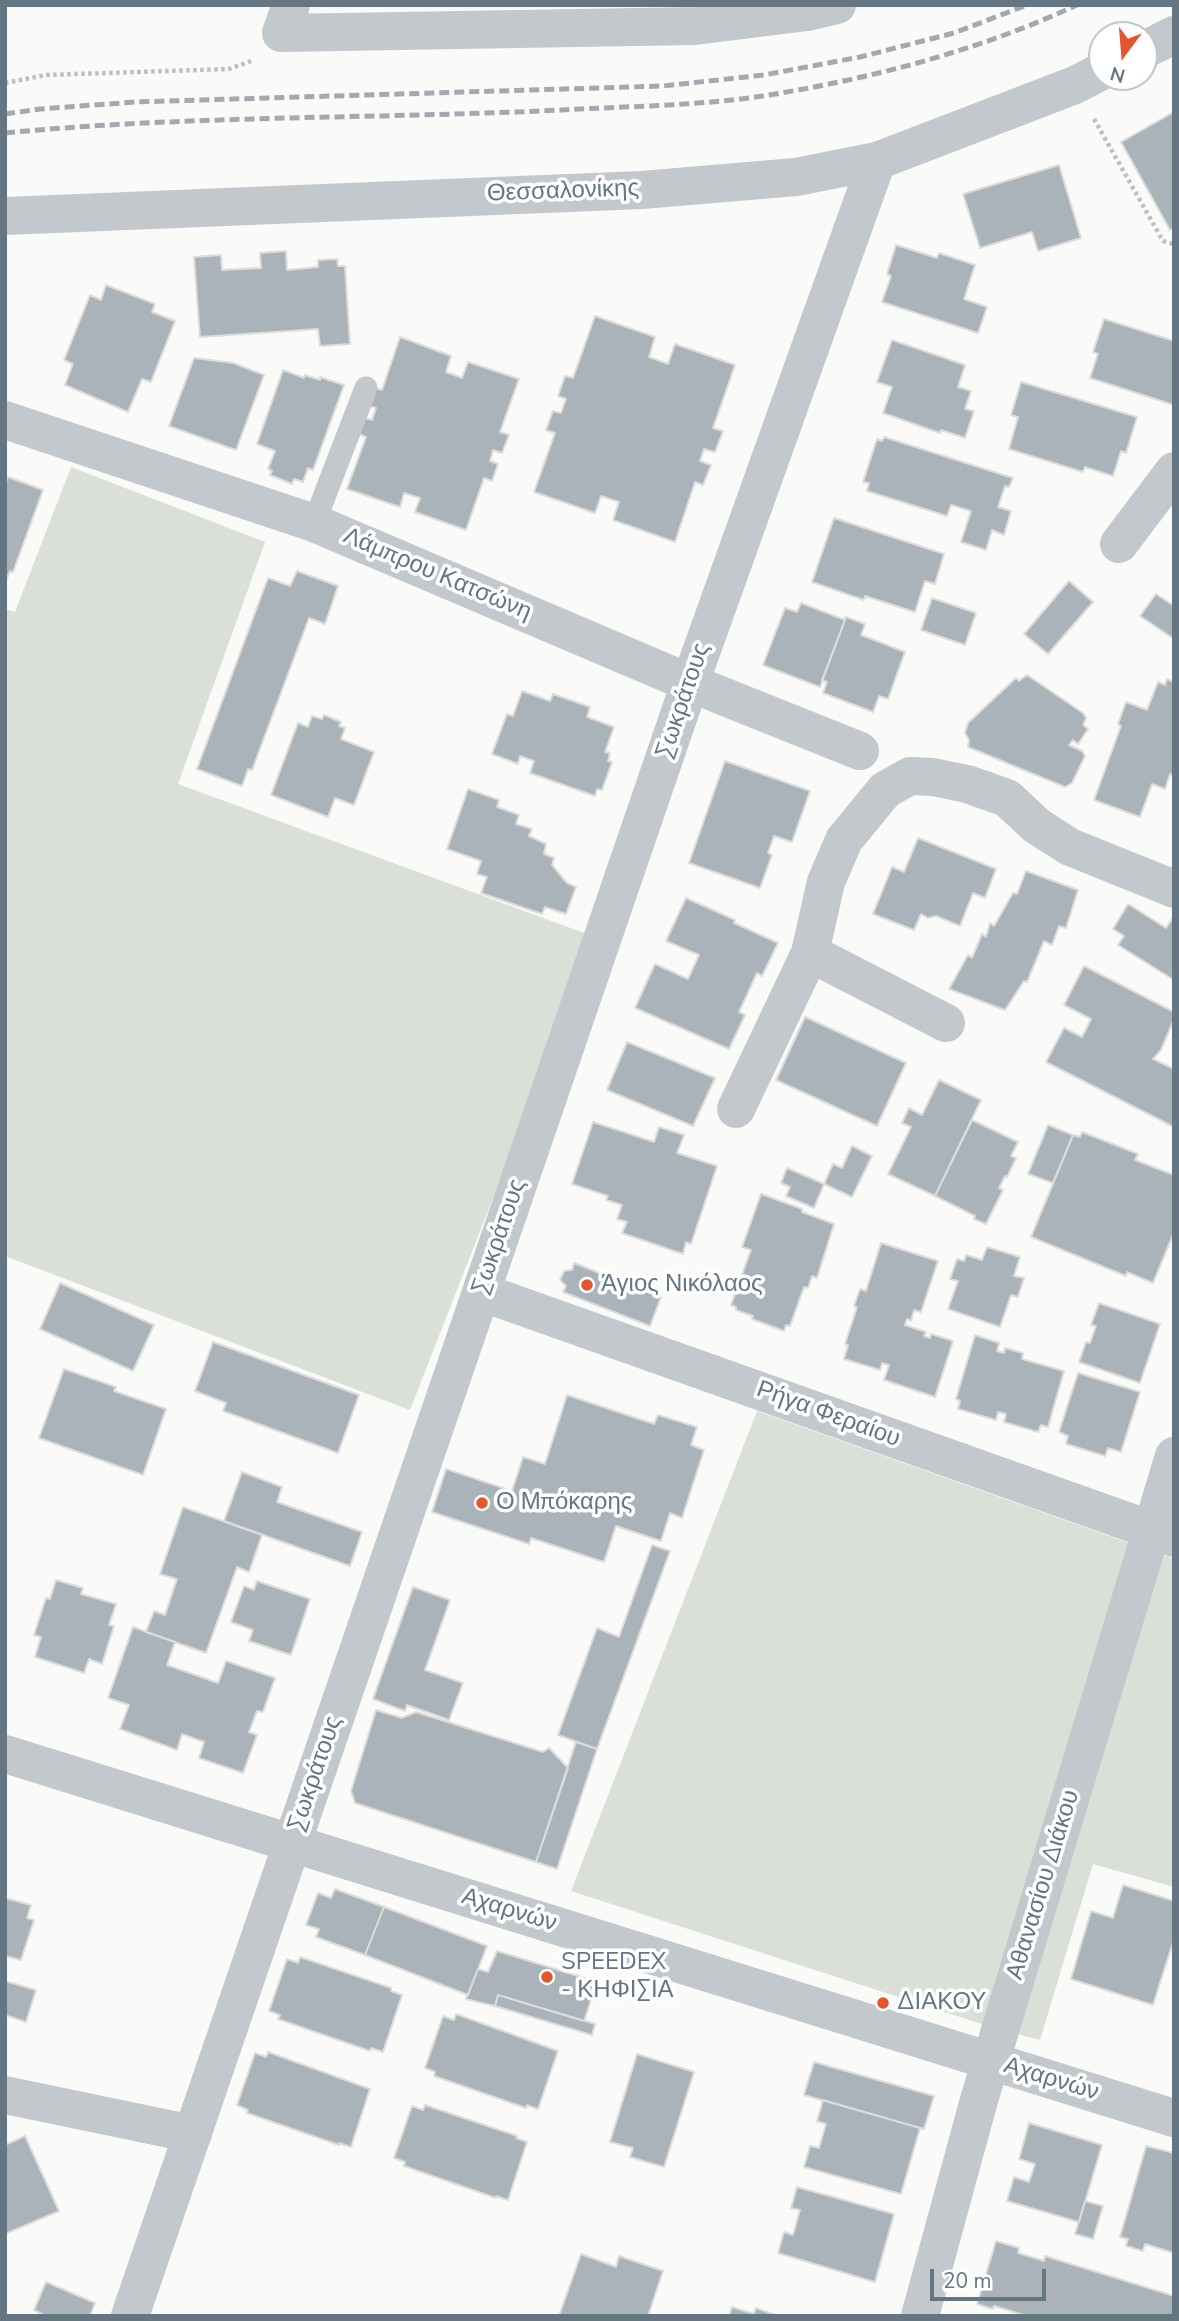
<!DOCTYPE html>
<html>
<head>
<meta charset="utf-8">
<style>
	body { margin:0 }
	#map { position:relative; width:1179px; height:2321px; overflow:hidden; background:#fafaf8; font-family:"Nunito Sans",sans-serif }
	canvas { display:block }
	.frame { position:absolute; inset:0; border:7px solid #657683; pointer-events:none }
	.north { position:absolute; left:1088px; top:21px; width:70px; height:70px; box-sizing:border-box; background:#fff; border:2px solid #c1c8cd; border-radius:50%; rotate:196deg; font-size:19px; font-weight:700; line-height:28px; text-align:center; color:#657683 }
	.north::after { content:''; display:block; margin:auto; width:24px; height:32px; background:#e4572e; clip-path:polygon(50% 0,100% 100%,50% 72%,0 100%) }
	.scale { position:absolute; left:930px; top:2269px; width:116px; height:32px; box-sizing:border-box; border:4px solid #657683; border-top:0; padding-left:9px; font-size:21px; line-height:24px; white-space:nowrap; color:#657683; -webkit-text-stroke:5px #fff; paint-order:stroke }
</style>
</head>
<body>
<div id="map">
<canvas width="1179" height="2321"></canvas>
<div class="frame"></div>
<div class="north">N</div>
<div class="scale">20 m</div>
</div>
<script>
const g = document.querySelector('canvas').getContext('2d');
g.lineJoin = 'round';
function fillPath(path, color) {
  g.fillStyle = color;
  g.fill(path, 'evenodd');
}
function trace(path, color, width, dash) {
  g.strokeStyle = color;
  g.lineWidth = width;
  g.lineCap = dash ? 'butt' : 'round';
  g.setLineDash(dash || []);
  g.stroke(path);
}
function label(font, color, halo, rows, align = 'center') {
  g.font = font + ' "Nunito Sans",sans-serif';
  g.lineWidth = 7;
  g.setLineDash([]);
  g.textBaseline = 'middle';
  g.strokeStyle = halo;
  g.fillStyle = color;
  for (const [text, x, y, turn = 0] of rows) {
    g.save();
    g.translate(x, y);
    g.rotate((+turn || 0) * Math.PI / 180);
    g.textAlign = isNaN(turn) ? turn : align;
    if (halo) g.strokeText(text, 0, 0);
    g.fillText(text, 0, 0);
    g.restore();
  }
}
fillPath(new Path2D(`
	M71,467L265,542L178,784L595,937L410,1410L5,1256V609L15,612Z
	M757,1411L1174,1559V1887L1093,1864L1040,2040L988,2026L571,1891Z`), '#dadfd7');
const building = new Path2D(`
	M1174,112V228L1170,230L1121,142Z
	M1059,165L1081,238L1038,251L1032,232L980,248L963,194Z
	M896,245L937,258L939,253L975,265L964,299L987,307L978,333L882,302L891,276L887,274Z
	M286,251L287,270L318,267V260L337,259L338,266H345L350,344L320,346L318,329L200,337L194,257L221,255L222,270L261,268L260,253Z
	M106,285L155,304L152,312L175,321L151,382L142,379L128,412L65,385L73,364L64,360L90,295L101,300Z
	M595,316L655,337L649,357L668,364L675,344L735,365L713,428L723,431L715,452L704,449L700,461L711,465L703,485L695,482L675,542L613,520L619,502L601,496L595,513L534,492L555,433L546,430L553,411L561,413L566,399L558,396L565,376L573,378Z
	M1104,319L1174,341V405L1090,378L1098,354L1093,352Z
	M400,337L451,356L446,372L462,378L468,362L519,379L500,432L509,435L502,453L493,450L490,461L498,464L492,481L484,478L466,530L415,512L420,498L404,493L400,507L347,489L366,437L359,434L365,418L372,420L376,408L369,406L375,388L382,390Z
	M892,340L965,365L958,387L971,391L965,409L974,411L965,438L941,430L940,433L883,413L892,387L877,382Z
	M194,358L233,363L264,375L236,450L169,426Z
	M283,370L304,378L305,375L320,380V377L344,385L313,470L308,468L303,482L294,479L292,484L270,475L272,471L268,469L275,451L257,444Z
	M1021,382L1137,417L1126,453L1121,451L1113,476L1085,467L1083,472L1009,449L1018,417L1011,415Z
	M884,437L1013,478L1009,487L1005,486L998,507L1011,511L1004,535L992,530L986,550L961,542L971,511L951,505L947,516L867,491L869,483L863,482L877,439L882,441Z
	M8,477L43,490L13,572L10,571L5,583V485Z
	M834,518L944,554L935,584L925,581L915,612L865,596L864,600L812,582Z
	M297,571L338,586L325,624L309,618L252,770L248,769L242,786L197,769L268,578L290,586Z
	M1069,581L1093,602L1048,654L1024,634Z
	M1156,594L1174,606V639L1140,616Z
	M932,598L976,613L965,645L921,630Z
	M801,603L845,620L820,687L763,665L785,608L797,612Z
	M846,617L865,624L861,635L905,652L888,699L879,696L873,712L823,693L827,682L822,680Z
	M1027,675L1083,713L1086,718L1083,725L1088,729L1078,744L1073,740L1069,745L1082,751L1085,756L1072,783L1065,787L968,747L969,740L965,733L968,723L1016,678L1019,681Z
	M1167,679L1174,682L1173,776L1170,774L1165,789L1152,784L1140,817L1094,800L1121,726L1118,724L1126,702L1147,710L1158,682L1165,685Z
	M522,691L550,701L553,694L590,707L587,717L614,727L605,752L610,753L608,761L612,762L602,790L597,789L595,796L530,773L534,761L520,756L518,764L492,754L507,714L513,716Z
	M324,715L341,722L339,726L345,728L341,739L374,752L354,805L335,798L328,817L271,795L298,723L308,727L312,716L322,719Z
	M725,761L810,791L792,842L774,836L768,853L772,855L760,888L689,863Z
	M468,789L499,800L497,807L519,815L516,824L532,829L529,836L546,844L544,854L554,858L552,865L567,883L576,887L566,914L545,907L542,914L481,893L487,877L477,874L481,861L447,849Z
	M918,838L996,869L985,898L973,893L960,926L936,916L928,918L921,914L914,930L873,914L892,867L904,872Z
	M1026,871L1078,890L1066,928L1059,926L1052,945L1044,941L1027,982L1024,981L1005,1010L949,989L968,955L972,958L982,934L986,937L990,923L994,926L1013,893L1017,894Z
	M686,898L735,920L734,923L778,943L762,976L757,973L739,1012L745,1015L729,1049L635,1008L655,964L688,979L699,955L666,941Z
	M1128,904L1166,928L1174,916V980L1118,945L1124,936L1113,929Z
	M1084,966L1174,1012V1019L1161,1050L1153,1059L1174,1069V1127L1046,1062L1064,1028L1082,1037L1091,1019L1064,1005Z
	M805,1017L906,1063L877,1126L776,1080Z
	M627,1042L715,1078L693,1126L607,1090Z
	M939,1080L981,1100L935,1196L888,1174L911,1127L902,1123L909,1108L922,1115Z
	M972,1120L1018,1142L1011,1156L1016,1158L1007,1177L1005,1176L999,1188L1003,1190L986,1224L974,1219L975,1216L935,1196Z
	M593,1122L654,1142L659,1127L684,1135L677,1153L717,1166L691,1244L686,1242L683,1254L622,1233L627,1222L617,1219L622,1205L606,1200L608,1196L572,1184Z
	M1048,1125L1073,1135L1053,1183L1028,1174Z
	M1082,1132L1138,1154L1135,1160L1174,1175V1232L1153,1283L1127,1272L1126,1276L1031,1237L1073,1135L1080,1137Z
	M852,1146L872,1156L852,1197L824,1184L833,1164L842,1168Z
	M787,1168L824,1184L814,1208L786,1196L790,1187L781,1183Z
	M761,1194L802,1209V1212L834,1224L817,1278L812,1276L808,1288L804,1287L790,1326L786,1325L784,1331L752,1319L753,1316L736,1310V1307L731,1305L751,1250L742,1247Z
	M881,1243L938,1261L921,1312L914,1310L911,1321L907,1319L905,1325L926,1332L924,1336L930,1338L931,1334L953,1341L935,1397L884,1380L889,1365L882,1363L880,1370L844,1359L848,1345L845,1344L857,1307L854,1306L860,1289L866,1291Z
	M987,1247L1020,1257L1014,1276L1024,1278L1018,1297L1011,1295L1000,1327L948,1309L958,1281L950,1279L957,1259L964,1261L966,1255L982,1260Z
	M574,1263L661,1297L650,1326L563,1292L566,1286L560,1280L564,1271L572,1270Z
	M60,1283L154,1325L133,1371L40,1329Z
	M1099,1303L1160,1324L1140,1383L1079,1362L1086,1342L1090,1343L1096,1326L1091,1325Z
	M975,1335L999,1343L997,1351L1004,1353L1005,1348L1023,1353L1022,1359L1064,1371L1048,1427L1041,1425L1038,1432L1004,1422L1006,1414L998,1412L996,1420L958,1409L960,1401L956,1399Z
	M213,1342L359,1395L338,1453L223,1411L226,1403L195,1391Z
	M64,1369L116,1387L114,1391L166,1409L143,1475L39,1438Z
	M1078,1373L1140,1392L1121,1452L1108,1448L1105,1456L1066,1444L1068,1436L1059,1432Z
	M567,1395L654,1424L658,1415L697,1427L691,1445L704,1450L682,1518L670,1513L661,1541L616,1526L604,1562L531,1538L529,1544L432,1512L446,1469L512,1491L523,1457L545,1464Z
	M242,1472L282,1487L277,1502L362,1532L350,1566L224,1521Z
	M183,1507L262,1535L249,1572L237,1567L206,1653L146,1632L154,1611L165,1615L177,1579L160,1574Z
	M652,1545L670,1551L597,1749L558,1735L597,1628L619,1637Z
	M56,1580L83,1588L81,1594L116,1604L109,1625L114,1626L102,1664L89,1659L84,1673L35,1657L41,1637L34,1635L46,1598L50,1599Z
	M257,1581L310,1599L291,1655L249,1641L253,1630L231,1622L244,1586L254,1590Z
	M413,1587L450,1600L425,1670L463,1683L449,1720L407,1705L405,1711L373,1699Z
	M133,1627L175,1642L167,1665L218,1683L226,1661L275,1678L263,1712L257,1711L249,1732L257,1735L243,1773L199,1758L204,1742L182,1734L177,1750L120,1729L129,1705L108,1698Z
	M376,1710L402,1718L416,1712L543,1752L549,1748L568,1768L536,1862L355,1803L351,1791Z
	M576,1742L597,1749L557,1869L536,1862Z
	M1123,1885L1174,1901V1939L1153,2005L1071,1979L1091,1911L1113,1918Z
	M335,1889L384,1907L365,1955L316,1937L319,1929L306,1925L318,1893L331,1898Z
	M5,1898L31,1905L27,1918L34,1920L21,1960L5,1956Z
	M384,1907L487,1946L468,1995L365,1955Z
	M497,1951L597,1982L584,2021L498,1995L495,2006L466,1999L478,1969L488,1972Z
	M300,1957L391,1988V1991L402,1995L383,2052L371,2048L370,2051L278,2019L280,2015L269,2011L287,1959L298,1963Z
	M5,1981L36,1990L26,2022L5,2015Z
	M498,1995L595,2024L592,2035L495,2006Z
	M456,2014L558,2051L538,2109L527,2105L526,2108L434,2076L435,2072L425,2068L443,2016L454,2020Z
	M268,2052L370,2089L351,2147L339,2143V2145L247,2113L248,2110L237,2105L255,2053L266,2057Z
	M637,2054L694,2072L664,2167L630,2157L633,2148L610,2142Z
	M814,2062L934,2096L924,2129L804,2095Z
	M823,2100L920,2128L901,2194L804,2167L810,2146L819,2148L826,2124L817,2121Z
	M425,2105L517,2136L516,2138L527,2142L508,2200L496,2196V2198L404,2166L405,2162L394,2158L412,2106L423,2110Z
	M1029,2123L1102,2145L1079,2222L1007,2201L1014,2177L1029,2182L1035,2164L1019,2159Z
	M25,2136L59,2211L5,2234V2145Z
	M1146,2146L1174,2153V2253L1145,2244L1143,2251L1126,2246L1128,2239L1120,2237Z
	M797,2187L894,2214L875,2282L778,2253L784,2232L793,2235L800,2210L791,2208Z
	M1085,2201L1103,2206L1093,2239L1075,2234Z
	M996,2241L1019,2248L1018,2253L1044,2261L1045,2256L1174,2296V2316H1027L994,2306L993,2309L977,2304Z
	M581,2254L616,2267L619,2256L663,2271L648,2316H559Z
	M46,2282L95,2303L90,2316H46L34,2310Z
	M732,2307L754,2314L756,2308L778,2316H729Z`);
fillPath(building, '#aab3b9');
trace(building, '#dcdcda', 2);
trace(new Path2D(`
	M5,83L46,75L229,69L254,60
	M1094,119L1163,241L1174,244`), '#bbbfc2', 4.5, [3.5, 3.5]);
trace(new Path2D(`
	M314,523L366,388`), '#c3c8cc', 23);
trace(new Path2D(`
	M291,5L281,33L695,26L807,12L837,5
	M1144,50L1174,35
	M5,216L642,190L796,177L877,161L1075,85L1102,71
	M5,420L314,523L690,683L860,751
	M1119,544L1174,471
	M810,953L946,1023
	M736,1109L810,953L826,882L844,840L885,790L910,776L933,777L967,784L1007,798L1037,826L1070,847L1174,889
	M481,1292L1174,1538
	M5,2095L193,2134
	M130,2316L690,683L877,161
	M920,2316L979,2100L1174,1456`), '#c3c8cc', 38);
trace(new Path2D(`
	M5,1754L1174,2118`), '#c3c8cc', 38);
trace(new Path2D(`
	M5,114L40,109L135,102L663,86L764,75L860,57L954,33L1027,5
	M5,133C190,115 376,119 562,110C630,106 701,106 769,95C874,78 980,50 1077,5`), '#a2aab0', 5, [10, 5]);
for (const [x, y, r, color] of [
	[587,1285,7,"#e4572e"],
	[482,1503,7,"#e4572e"],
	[547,1977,7,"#e4572e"],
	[883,2003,7,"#e4572e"]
]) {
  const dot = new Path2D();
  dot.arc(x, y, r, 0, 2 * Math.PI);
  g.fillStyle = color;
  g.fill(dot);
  trace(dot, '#fff', 2.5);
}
label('24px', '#657683', '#fff', [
	["Θεσσαλονίκης",563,192,-2],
	["Λάμπρου Κατσώνη",437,575,23],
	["Σωκράτους",684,701,-71],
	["Σωκράτους",500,1237,-71],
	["Ρήγα Φεραίου",828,1415,20],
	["Σωκράτους",316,1774,-71],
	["Αθανασίου Διάκου",1044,1885,-73],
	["Αχαρνών",509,1911,17],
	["Αχαρνών",1051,2080,17]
]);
label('24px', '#657683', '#fff', [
	["Άγιος Νικόλαος",601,1285],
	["Ο Μπόκαρης",496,1503],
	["SPEEDEX",561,1963],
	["- ΚΗΦΙΣΙΑ",561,1991],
	["ΔΙΑΚΟΥ",897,2003]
], 'left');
</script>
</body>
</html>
